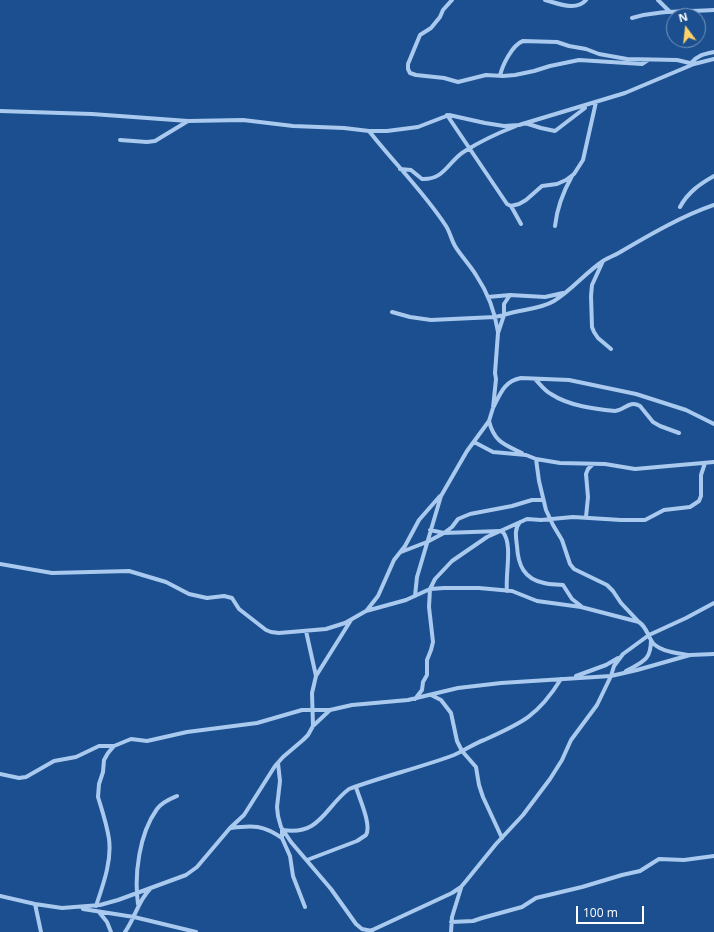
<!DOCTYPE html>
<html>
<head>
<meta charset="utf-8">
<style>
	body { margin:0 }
	#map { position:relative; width:714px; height:932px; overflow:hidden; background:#1b4f8f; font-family:"Open Sans",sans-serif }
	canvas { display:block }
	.north { position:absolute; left:666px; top:8px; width:40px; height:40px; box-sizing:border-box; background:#1b4f8f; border:1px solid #7695bc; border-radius:50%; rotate:345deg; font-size:11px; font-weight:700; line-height:16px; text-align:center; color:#fff }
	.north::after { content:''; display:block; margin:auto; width:14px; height:18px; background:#ffd166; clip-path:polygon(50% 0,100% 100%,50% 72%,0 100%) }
	.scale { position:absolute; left:576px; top:906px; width:68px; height:18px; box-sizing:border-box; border:2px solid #fff; border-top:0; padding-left:5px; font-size:12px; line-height:14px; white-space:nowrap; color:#fff; -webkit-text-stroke:3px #1b4f8f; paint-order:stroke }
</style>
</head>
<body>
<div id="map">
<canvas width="714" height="932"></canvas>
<div class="north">N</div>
<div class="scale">100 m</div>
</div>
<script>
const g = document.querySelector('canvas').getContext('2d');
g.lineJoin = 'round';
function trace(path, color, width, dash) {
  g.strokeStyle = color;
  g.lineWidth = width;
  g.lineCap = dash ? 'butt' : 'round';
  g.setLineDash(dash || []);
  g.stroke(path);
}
trace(new Path2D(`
	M452,0L443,10L440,17L431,28L420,35L408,64V69L410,73L416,75L444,78L458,82L486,75L503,76L515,75L534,71L550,66L579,60L642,64L648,60
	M545,0C557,3 576,12 586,0
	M658,0L670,12
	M632,18C660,10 685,12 714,10
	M691,63C698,55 704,54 714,52
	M500,76C502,66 512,45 523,41L557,42L569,46L586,49L599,54L627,59L677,60L694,64
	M0,111L92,114L188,121L243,120L293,126L344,128L369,131H387L418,127L449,115L485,123L504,126L519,125L625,93L694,64L714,59
	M447,115L507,204L511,206L521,224
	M525,123L541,128L555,131L585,108
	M369,131C394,163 424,192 446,226C450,232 451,239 455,246C461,256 470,265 476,275C488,293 495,312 498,332
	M120,140L147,142L155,141L188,121
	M400,169L411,170L422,179C445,180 448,161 465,151C481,141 498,133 516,126
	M511,206L519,204L526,200L542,186L557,184L566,180L574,174L583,160L596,102
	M680,207C688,192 700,184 714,176
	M555,226C557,208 563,192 572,176
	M603,261L592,285L591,296L592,327L594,332L598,338L611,349
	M488,297L510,295L545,297L563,293
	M392,312L410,317L431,320L495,317L504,315V304L510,295
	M535,379C540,384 545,391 551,394C569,406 595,409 615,411C625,410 629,400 640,406L653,422L660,426L679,433
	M494,406C501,392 505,381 521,378L569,380L636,394L686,410L714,424
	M489,421C494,442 505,445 522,453
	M474,442L493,452L526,455L536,459L560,463L605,464L635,469L714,462
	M536,459L539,481L546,510L553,525L562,540L570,564L574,569L607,585L613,591L621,603L638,621
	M586,517L588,497L586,474L588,469L593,464
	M520,522C514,529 516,537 517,546C518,565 524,579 544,583C551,585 557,584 563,585L572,599L581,606
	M430,530L444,533L500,531L503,532C513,545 505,574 507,591
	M401,552L427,542L444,533L452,527L458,519L470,514L512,506L532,500H543
	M0,564L52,573L129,571L166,582L189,594L207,598L224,596L232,598L239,609L266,630L271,632L279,633L326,629L345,623L366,611L406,600L430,589L444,588H479L512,591L537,601L581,607L639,622C646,627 647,633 651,640C656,651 677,653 688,655
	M415,596L417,577L441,496L467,451L489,421L493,408L496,379L495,373L498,333L504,315C520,309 539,310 554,301C572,290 585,273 603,261C609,257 616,255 622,251C651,234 682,216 714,205
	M367,610L378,596L394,560L405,546L419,520L440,496
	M306,631L316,676L312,693L313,726
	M626,671C642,662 651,661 651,640
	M316,676L351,620
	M576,676L606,665L618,658
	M431,695L441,700L451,713L457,741L462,751L476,767L479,785L483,797L502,838
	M415,699L422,690L423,682L427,675V660L431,650L433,642L429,607L430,589L435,579L452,561L487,537L527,519L541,520L573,517L621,520H645L664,510L690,507L699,501L701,496V475L705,463
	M278,763L280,781L277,807L278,816L281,827L291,842L331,889L356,924L362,929L372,931
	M0,774L19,778L26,777L54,761L76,757L99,746H114L131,739L147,741L187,732L257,723L302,710H330
	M231,828C253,825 263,825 282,838
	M282,830V838L290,856L293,876L305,907
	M283,830C320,836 325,807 349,789C384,776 419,768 454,755C464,751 473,744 484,740C522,723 538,716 561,679
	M307,860L357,841L366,835C372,825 359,798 356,787
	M0,896L35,904L62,908L100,905L118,900L186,875L197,867L230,828L244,815L275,766L283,757L303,740L308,735L313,726L330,710L352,705L408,700L458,688L501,683L611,676L637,670L690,655L714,654
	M35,904L41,932
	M138,904C134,875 139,834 157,809C162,802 170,799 177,796
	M96,906C103,885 112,861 109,839C107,825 102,810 98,797L99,784L103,772L104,760L108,753L114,746
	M83,909L134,917L196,932
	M99,912L107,922L111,932
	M451,922L473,921L482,918L522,907L536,898L582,887L622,875L640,871L659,859L684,860L714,856
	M125,932C135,918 138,901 150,889
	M368,932L452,893L461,887L466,881L496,844L523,815L550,779L562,760L571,740L597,705L611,676L614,666L623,654L649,635L686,618L714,603
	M451,932L452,917L461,888`), '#a9c9ee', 4);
</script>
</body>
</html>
